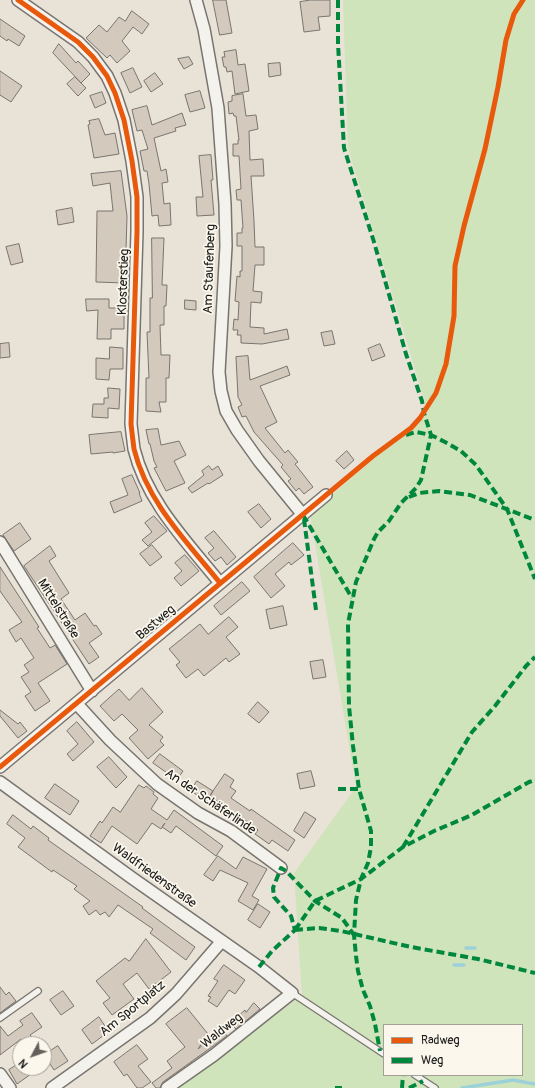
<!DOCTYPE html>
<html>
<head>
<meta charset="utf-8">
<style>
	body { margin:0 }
	#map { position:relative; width:535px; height:1088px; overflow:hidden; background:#e9e2d7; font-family:Pangolin,sans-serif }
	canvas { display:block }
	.legend { position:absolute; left:383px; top:1024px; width:140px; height:52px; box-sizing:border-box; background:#fbf7ec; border:1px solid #a29f99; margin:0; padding:5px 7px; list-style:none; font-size:12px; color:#1c1c1c }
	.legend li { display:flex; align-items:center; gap:8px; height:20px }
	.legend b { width:20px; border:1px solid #a29f99 }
	.north { position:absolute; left:12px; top:1036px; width:40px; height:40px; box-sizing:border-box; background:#fbf7ec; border:1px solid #a29f99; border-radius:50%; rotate:229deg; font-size:11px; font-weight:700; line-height:16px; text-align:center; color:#1c1c1c }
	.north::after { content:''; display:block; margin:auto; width:14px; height:18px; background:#64615d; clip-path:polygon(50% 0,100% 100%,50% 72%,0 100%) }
</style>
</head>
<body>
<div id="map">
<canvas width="535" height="1088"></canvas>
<ul class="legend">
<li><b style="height:5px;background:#e8590c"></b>Radweg</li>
<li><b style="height:5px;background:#00873e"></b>Weg</li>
</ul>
<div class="north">N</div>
</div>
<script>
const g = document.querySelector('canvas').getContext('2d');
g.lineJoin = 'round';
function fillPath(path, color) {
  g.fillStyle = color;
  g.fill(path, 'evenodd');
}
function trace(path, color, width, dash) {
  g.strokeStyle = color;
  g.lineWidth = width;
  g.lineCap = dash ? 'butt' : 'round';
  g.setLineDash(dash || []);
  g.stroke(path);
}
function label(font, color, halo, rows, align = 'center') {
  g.font = font + ' Pangolin,sans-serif';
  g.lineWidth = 3.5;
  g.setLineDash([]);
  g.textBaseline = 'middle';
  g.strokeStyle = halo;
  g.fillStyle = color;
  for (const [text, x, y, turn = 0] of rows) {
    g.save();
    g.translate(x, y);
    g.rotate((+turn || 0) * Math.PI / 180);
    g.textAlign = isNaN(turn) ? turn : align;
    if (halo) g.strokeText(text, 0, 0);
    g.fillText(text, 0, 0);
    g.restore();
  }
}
fillPath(new Path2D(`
	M343,0H535V1088H172L217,1060L302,995L294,873L356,787L310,514L428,412L348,148ZM384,1025H522V1075H384Z`), '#cfe4ba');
trace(new Path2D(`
	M466,948H475
	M454,965H464
	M462,1088L513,1080L535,1084`), '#9dd1da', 3.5);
const building = new Path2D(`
	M213,0H226L232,33L220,35Z
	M311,0H330V16L318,17L320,30L304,32L300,2Z
	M132,11L149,24L142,34L133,27L122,41L130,51L117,63L110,55L107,58L86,38L99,25L107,32L119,17L125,21Z
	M0,19L25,36L19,46L8,39L7,41L0,36Z
	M59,44L76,63L78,61L90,74L81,83L53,53Z
	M236,50L238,65L245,64L249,91L235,94L232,71L227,72L226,67H224L222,57H225L224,52Z
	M189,57L193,64L184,69L178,59Z
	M280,63L281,75L269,77L268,64Z
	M133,68L142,87L130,93L121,73Z
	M0,71L22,86L11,102L0,95Z
	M155,73L163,84L151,92L144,81Z
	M75,77L86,88L78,96L67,84Z
	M200,91L205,108L190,112L185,95Z
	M102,92L106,103L95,108L90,96Z
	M243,94L246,116L256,115L258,129L249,131L250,160L263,159L264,176H251L254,221L255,247H264V265H255L253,291L262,292L261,303L251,302L250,327L264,328V334L287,329L289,339L262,344L241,343V335H237L238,330H233L234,319L238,320L239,302L235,301L237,276L240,277V271H242V246H237V233H242V228H243L241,200H237L236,190L241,189L239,156H233V144H238V140H239L236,116H234L233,113L229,114L228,102L232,101V96Z
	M147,106L152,125L182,113L186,125L175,128L176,131L154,138L161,171L166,169L168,182L162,183L164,204L170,203L171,225L159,226L158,215L152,216L149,184L147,171H144L140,151L148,149L142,130L137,131L132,110Z
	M99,119L105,135L115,133L119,154L94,158L88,125L90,124L89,121Z
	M211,155L213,180H211L214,215L197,216L196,197H203L199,156Z
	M121,171L127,216L125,283L96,282L97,211H113L110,183L93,186L91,174Z
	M72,208L74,222L58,225L56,211Z
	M152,238H164L162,285H167L166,306H164V325H160L161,355H170L169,378H166V402H159L161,412L146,411V378H149L147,332H150V298H152Z
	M19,244L23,262L11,265L6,247Z
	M86,299H109V308H124V329H111V339H97L98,310L87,311Z
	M185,300L196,301V310L185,309Z
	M332,331L335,344L324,346L321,333Z
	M9,343L10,357L0,358V344Z
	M380,344L385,356L372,361L368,349Z
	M110,347L123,348V369H110L109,380L96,379V358L109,359Z
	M248,356L250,380L287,366L290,375L260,386L277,422L265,428L285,453L288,450L298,462L295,464L313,487L304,494L299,488L296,491L288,481L291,479L281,467L283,465L254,432L246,416L242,417L238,407L242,405L238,397L236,357Z
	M108,388L120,389L119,409L108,408V418L92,417L93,404H104V398H108Z
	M158,429L161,445L179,441L186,455L174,461L185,483L166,491L154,468L157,467L154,461L150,444H149L146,430Z
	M121,432L125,451L113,453V452L91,454L89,435Z
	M347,451L354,460L344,469L336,461Z
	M209,466L212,470L218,466L223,475L209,484L208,483L192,493L188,488L204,475L202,471Z
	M132,475L140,493H139L142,501L114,513L110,502L128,495L122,479Z
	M259,504L271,519L261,528L248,512Z
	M154,516L167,531L148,546L142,540L152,532L145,523Z
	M20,523L31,539L14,551L3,535Z
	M214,531L236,557L227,565L221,557L215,561L208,553L214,548L205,538Z
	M293,543L304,555L291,565L289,562L275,574L285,586L271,598L254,577Z
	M152,545L162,557L150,566L140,554Z
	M50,546L56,556L49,561L69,593L61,599L75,620L85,613L94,626L96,625L102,634L89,643L99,657L89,664L24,566Z
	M185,555L199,571L181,586L174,578L182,571L175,563Z
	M0,567L39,627L37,628L50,648L55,645L67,664L38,683L50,701L35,711L25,696L31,692L21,677L29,672L24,665L34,658L21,638L16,642L9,630L22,622L0,591Z
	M242,582L250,591L221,615L214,606Z
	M283,606L287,625L270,629L266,610Z
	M229,617L238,627L226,637L240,654L229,662L226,658L204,676L198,669L186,678L176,665L180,662L169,649L200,624L208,634Z
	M323,660L326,677L313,679L310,662Z
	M142,688L163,712L149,725L163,737L160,741L164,745L148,759L129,738L138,730L122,714L114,721L100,706L119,689L129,700Z
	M258,702L269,712L259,723L248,714Z
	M0,710L18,724L20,722L27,731L18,738L0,716Z
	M77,722L94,742L73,761L67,754L78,744L67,731Z
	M160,754L183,771L177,780L153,763Z
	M109,757L127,777L116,788L97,767Z
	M311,771L315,786L300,789L297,774Z
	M225,774L234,780L230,787L236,791L231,798L250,811L251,809L295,840L288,851L272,840L269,844L255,834L258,830L255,827L210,796Z
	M197,781L213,791L207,802L191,791Z
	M55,784L79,801L70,815L45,798Z
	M139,785L144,788L146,786L154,792L153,794L158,798L151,809L167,820L174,810L223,846L216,856L176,826L171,833L162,827L165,823L161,829L152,823L137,844L112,826L101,843L90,836L100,821L102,823L113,807L120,812Z
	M305,812L316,819L304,838L294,831Z
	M13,815L31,829L33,826L49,838L48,840L143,907L142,908L195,947L186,960L150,933L153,929L118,905L109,917L105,912L100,915L96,910L89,915L83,906L90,901L74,889L77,886L53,870L52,872L18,847L25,838L7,824Z
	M218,856L236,869L243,857L267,869L252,896L259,900L253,910L238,901L248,883L220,870L213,881L204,875Z
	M258,904L270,912L260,928L248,920Z
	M146,939L171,972L149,989L137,973L123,984L134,999L112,1015L103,1003L110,998L96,981L125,958L129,961Z
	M224,965L245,980L235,994L229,990L217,1007L208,1001L211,997L208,996L218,981L214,979Z
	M0,987L6,995L9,992L16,1001L0,1013Z
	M63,991L74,1006L61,1015L50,1000Z
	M254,1003L260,1009L236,1029L234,1027L240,1020L237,1017L245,1010L246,1012Z
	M187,1008L208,1034L198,1049L222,1029L227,1036L163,1082L160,1088H156L152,1083L172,1068L167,1061L185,1047L166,1024Z
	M32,1013L42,1027L30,1035L37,1044H24L21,1039L0,1055V1026L8,1036L23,1025L20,1021Z
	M99,1017L105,1026L100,1030L104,1035L92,1044L82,1030Z
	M137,1045L148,1059L138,1066L151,1082L142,1088H137L127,1074L124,1076L114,1062Z
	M58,1046L68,1061L54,1070L44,1055Z
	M20,1063V1068H27L31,1074L17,1084L9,1070Z`);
fillPath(building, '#d3c9bc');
trace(building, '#787570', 1);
const service = new Path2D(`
	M292,993L384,1054
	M0,1018L38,991
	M415,1075L435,1088`);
const minor = new Path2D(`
	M18,0L78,42L93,57L107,76L115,93L124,120L132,161L137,197V232L131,424C132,433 133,441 134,449C147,502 187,542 220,583
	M196,0L204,29L218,108L225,204L226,246L219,372L221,391L226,411L237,430L259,461L303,515
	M0,542L92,691
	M77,704L110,740L157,784L198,813L231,831L281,868
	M0,767L326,495
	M0,782L132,878L259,967L292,993L214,1055L167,1088
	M0,1074L10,1088
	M52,1088L150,1018L176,994L221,942`);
trace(service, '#787570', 8);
trace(minor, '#787570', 14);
trace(service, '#f4f2ed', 5.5);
trace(minor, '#f4f2ed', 11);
trace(new Path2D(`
	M338,0V44L344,148L374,242L406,354L422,401L424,413L431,435L421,480L416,488L401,503L389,521L378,532L374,539L356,582L348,624L349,706L353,746L359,789L371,831V847L368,863L361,879L356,900L354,935L356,956L358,971L363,990L370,1006L375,1024L380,1051
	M406,435L416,432L431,435L445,442L461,451L476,465L507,509L535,579
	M409,497L419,493L439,491L470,495L535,520
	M303,515L352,598
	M304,519L316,610
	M338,789H359
	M403,847L472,732L495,706L526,666L535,657
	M295,930L315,901L361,879L403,847L434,831L472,815L529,782L535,780
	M295,930L319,928L341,931L411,947L478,959L535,973
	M259,967L272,951L295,930L291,916L274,897L273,888L281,868L286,871L315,901L342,918L354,935
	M335,1088H342
	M402,1088L403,1075
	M409,1088L423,1081`), '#00873e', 4, [8, 4]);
trace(new Path2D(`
	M18,0L78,42L93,57L107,76L115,93L124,120L132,161L137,197V232L131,424C132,433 133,441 134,449C147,502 187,542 220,583
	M0,767L373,456L411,428L420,418L436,393L446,364L454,316L455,266L464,226L485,149L498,87L506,40L514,14L523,0`), '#e8590c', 5);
label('13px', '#1c1c1c', '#fbf7ec', [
	["Am Staufenberg",210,269,-88],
	["Klosterstieg",124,282,-88],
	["Mittelstraße",58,609,58],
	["Bastweg",156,623,-40],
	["An der Schäferlinde",210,802,34],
	["Waldfriedenstraße",154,876,36],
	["Am Sportplatz",133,1009,-39],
	["Waldweg",222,1031,-38]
]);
</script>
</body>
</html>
